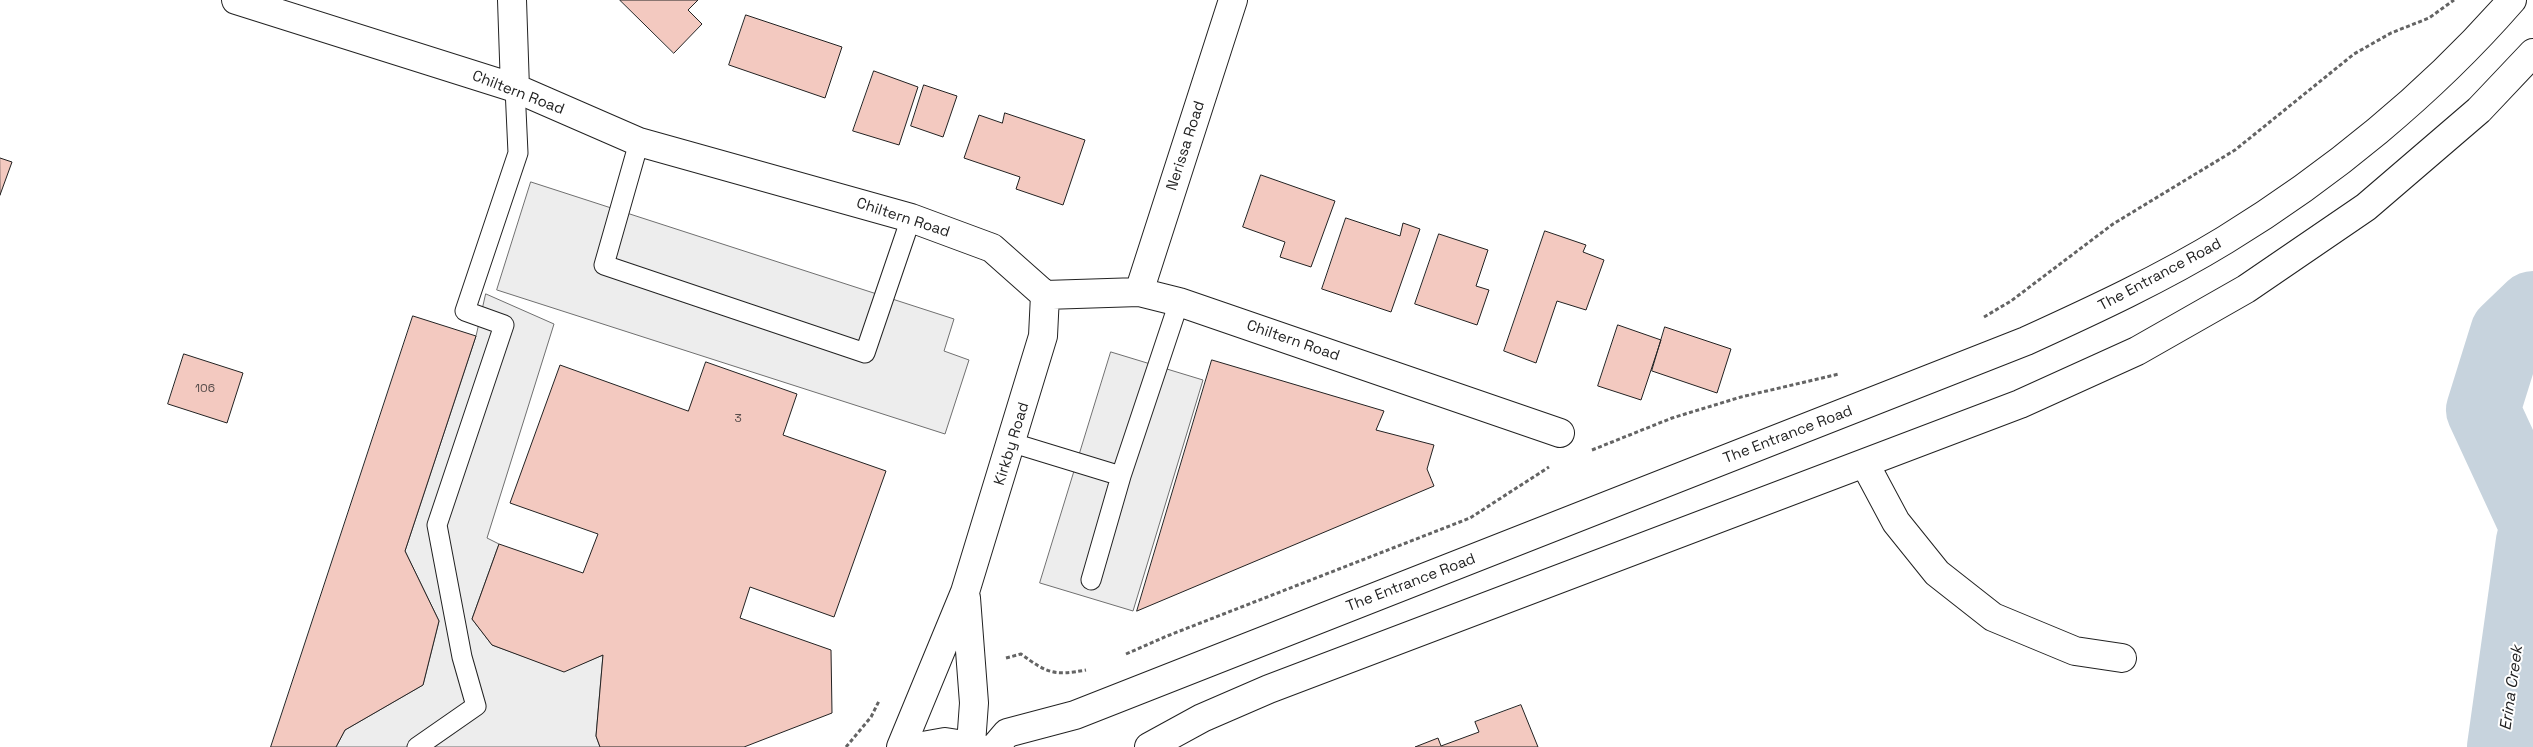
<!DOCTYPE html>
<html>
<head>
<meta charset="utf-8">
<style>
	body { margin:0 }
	canvas { display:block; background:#fff }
</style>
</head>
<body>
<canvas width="2533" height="747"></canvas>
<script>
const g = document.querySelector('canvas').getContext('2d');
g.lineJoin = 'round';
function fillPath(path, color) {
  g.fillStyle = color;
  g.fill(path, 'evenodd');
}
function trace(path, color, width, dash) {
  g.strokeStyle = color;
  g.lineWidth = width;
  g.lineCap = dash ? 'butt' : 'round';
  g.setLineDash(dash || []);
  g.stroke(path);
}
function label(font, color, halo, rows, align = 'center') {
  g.font = font + ' "Space Grotesk",sans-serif';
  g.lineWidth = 4;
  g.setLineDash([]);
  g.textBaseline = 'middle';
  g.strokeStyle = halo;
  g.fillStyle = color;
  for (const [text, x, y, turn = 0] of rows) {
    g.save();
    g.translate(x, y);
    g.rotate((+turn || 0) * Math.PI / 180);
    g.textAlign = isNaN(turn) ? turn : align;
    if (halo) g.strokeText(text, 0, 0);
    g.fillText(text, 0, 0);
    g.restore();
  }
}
const parking = new Path2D(`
	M531,182L954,319L944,351L969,360L945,434L497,290Z
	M486,294L554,324L487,538L499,544L472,619L492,645L564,671L603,655L596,736L600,747H336L345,730L423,685L439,621L405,551L476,336Z
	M1111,352L1203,380L1133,611L1040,583Z`);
fillPath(parking, '#ededed');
trace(parking, '#6f6f6f', 1);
trace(new Path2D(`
	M2533,308L2507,333L2483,410L2533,518
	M2504,747L2533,541`), '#c7d3dd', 74);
const building = new Path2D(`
	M620,0H698L688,10L702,24L674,53Z
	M746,15L842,47L825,98L729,65Z
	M874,71L918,87L899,145L853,131Z
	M924,85L957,96L943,137L911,126Z
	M1005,113L1085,140L1063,205L1016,189L1020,177L964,158L979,115L1002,123Z
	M0,158L12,162L0,195Z
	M1261,175L1335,201L1311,267L1280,257L1285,242L1243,227Z
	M1346,218L1400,236L1403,223L1420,229L1391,312L1322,289Z
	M1545,231L1586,245L1583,252L1604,260L1586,310L1557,301L1536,363L1504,351Z
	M1439,234L1488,250L1476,286L1489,290L1477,325L1415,304Z
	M413,316L476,336L405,551L439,621L423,685L345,730L336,747H271Z
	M1618,325L1661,340L1641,400L1598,386Z
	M1665,327L1731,349L1717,393L1652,371Z
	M184,354L243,373L227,423L168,404Z
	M1212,360L1384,411L1376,430L1434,445L1427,469L1434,486L1137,611Z
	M706,362L797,394L783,435L886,471L834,617L750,587L740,618L831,650L832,713L744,747H600L596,736L603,655L564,672L492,645L472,619L499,544L583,573L598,534L510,503L560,365L688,411Z
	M1521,705L1538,747H1415L1438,738L1441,746L1479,732L1475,722Z`);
fillPath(building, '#f3c9c0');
trace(building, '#222', 1);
const lane = new Path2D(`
	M639,142L604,265L865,353L911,218
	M1013,443L1121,476
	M1091,580L1121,476L1179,302
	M417,747L476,706L462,657L437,525L504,325L465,311L518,153L515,88`);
const street = new Path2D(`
	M236,0L515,88L639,142L911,218L992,248L1045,295L1139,292L1179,302L1560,433
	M512,0L515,88
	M1139,292L1233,0
	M1865,464L1896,522L1937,573L1993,617L2075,651L2122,658
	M966,598L974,703L971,744
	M901,747L965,592L1043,336L1045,295`);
const highway = new Path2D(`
	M917,747L945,742L977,747
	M995,747L1007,733L1075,715L1131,693L2026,341C2094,310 2161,279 2225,240C2330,176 2431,93 2512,0
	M1149,747L1202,718L1269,689L2020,404L2137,351L2246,289L2366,207L2479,110L2533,53`);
trace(lane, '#222', 21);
trace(street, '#222', 30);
trace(highway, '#222', 30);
trace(new Path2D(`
	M1984,317L2011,301L2113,224L2235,150L2354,54L2391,33L2429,18L2454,0
	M1592,450L1672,418L1741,397L1839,374
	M1126,654L1167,636L1470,518L1549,467
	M1006,658L1021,654C1047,673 1053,676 1086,670
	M846,747L871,717L879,701`), '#646464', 3, [4, 2.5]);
trace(lane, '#fff', 19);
trace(street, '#fff', 28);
trace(highway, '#fff', 28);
label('12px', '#564c4a', null, [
	["106",205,389],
	["3",738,419]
]);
label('15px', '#222', '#fff', [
	["Chiltern Road",518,93,21],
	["Nerissa Road",1186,146,-72],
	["Chiltern Road",903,218,18],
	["The Entrance Road",2160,275,-28],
	["Chiltern Road",1293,341,19],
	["The Entrance Road",1788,435,-21],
	["Kirkby Road",1012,444,-73],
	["The Entrance Road",1411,583,-21]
]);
label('italic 16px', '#222', '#fff', [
	["Erina Creek",2512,688,-82]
]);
</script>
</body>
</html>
